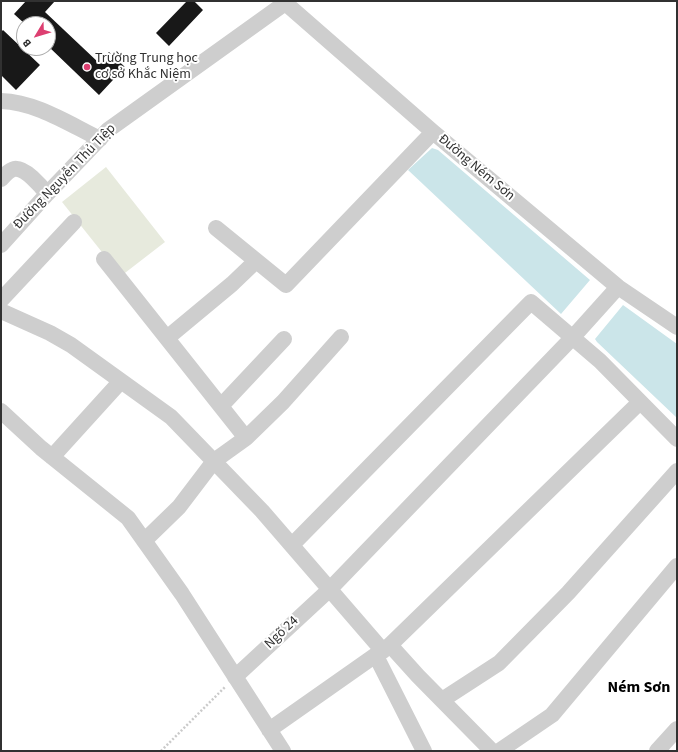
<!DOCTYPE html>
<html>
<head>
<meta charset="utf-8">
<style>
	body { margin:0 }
	#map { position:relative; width:678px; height:752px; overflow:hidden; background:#fff; font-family:"Source Sans 3",sans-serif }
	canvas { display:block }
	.frame { position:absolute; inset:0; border:2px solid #313131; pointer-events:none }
	.north { position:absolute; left:16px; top:16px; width:40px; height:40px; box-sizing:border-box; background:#fff; border:1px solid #adadad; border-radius:50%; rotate:232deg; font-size:11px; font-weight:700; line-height:16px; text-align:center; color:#313131 }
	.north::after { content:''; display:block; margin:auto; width:14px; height:18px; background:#dd3f71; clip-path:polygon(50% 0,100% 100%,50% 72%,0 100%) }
</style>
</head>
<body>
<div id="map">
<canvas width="678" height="752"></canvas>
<div class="frame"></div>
<div class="north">B</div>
</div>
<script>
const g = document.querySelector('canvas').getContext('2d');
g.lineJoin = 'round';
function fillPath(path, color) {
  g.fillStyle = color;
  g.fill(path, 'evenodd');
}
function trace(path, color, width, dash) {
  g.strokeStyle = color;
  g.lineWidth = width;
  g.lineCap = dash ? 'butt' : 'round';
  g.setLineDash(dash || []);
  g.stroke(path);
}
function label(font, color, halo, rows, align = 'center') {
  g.font = font + ' "Source Sans 3",sans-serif';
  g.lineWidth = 4;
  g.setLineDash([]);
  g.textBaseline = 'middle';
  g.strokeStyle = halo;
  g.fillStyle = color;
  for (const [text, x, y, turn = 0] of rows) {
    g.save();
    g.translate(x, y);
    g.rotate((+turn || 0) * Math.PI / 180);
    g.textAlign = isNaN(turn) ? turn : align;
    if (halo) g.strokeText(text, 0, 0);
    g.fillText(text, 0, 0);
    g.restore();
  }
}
fillPath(new Path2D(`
	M106,167L165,242L121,276L62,202Z`), '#e7eadd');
fillPath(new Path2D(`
	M432,148L438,150L590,280L561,314L408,170Z
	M623,305L677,344V418L597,342L595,339Z`), '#cbe5e9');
fillPath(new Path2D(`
	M26,1H55L45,12L99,63L109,52L125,67L99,95L48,46V24H25L14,14Z
	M187,1H194L203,10L169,46L156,33Z
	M3,30L40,65L16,90L1,75V32Z`), '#181818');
trace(new Path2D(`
	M161,751L226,686`), '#cbcbcb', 2.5, [2, 2]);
trace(new Path2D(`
	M283,1L433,132L618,287L677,327
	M1,101C36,102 69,124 100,139
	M1,179C5,175 9,170 14,169C25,167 41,186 47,194
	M216,228L286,285L433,132
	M1,245L47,194L108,130L288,1
	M104,259L246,438L214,461L179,507L144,541
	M1,300L74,222
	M1,311L50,333L71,345L171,417L262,511L383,651
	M167,338L232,284L256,261
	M221,406L284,339
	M1,411L41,448L128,518L182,594L283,751
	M246,438L283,402L341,337
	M52,457L121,381
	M292,545L531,302L600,361L677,439
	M390,645L418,676L492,751
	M376,656L424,751
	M235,677L329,590L573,337L618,287
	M442,700L499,663L568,593L677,471
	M269,730L390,645L640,402
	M499,751L552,715L677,566
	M657,751L677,729`), '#cecece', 16);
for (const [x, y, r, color] of [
	[87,67,4,"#dd3f71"]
]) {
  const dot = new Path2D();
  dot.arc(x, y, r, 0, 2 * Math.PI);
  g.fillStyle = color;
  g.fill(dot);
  trace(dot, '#fff', 1.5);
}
label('14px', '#313131', '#fff', [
	["Trường Trung học",95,59],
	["cơ sở Khắc Niệm",95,75]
], 'left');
label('14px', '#313131', '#fff', [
	["Đường Ném Sơn",476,168,40],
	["Đường Nguyễn Thủ Tiệp",65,177,-46],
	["Ngõ 24",282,633,-43]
]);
label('bold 16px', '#000', '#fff', [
	["Ném Sơn",639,688]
]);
</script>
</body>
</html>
